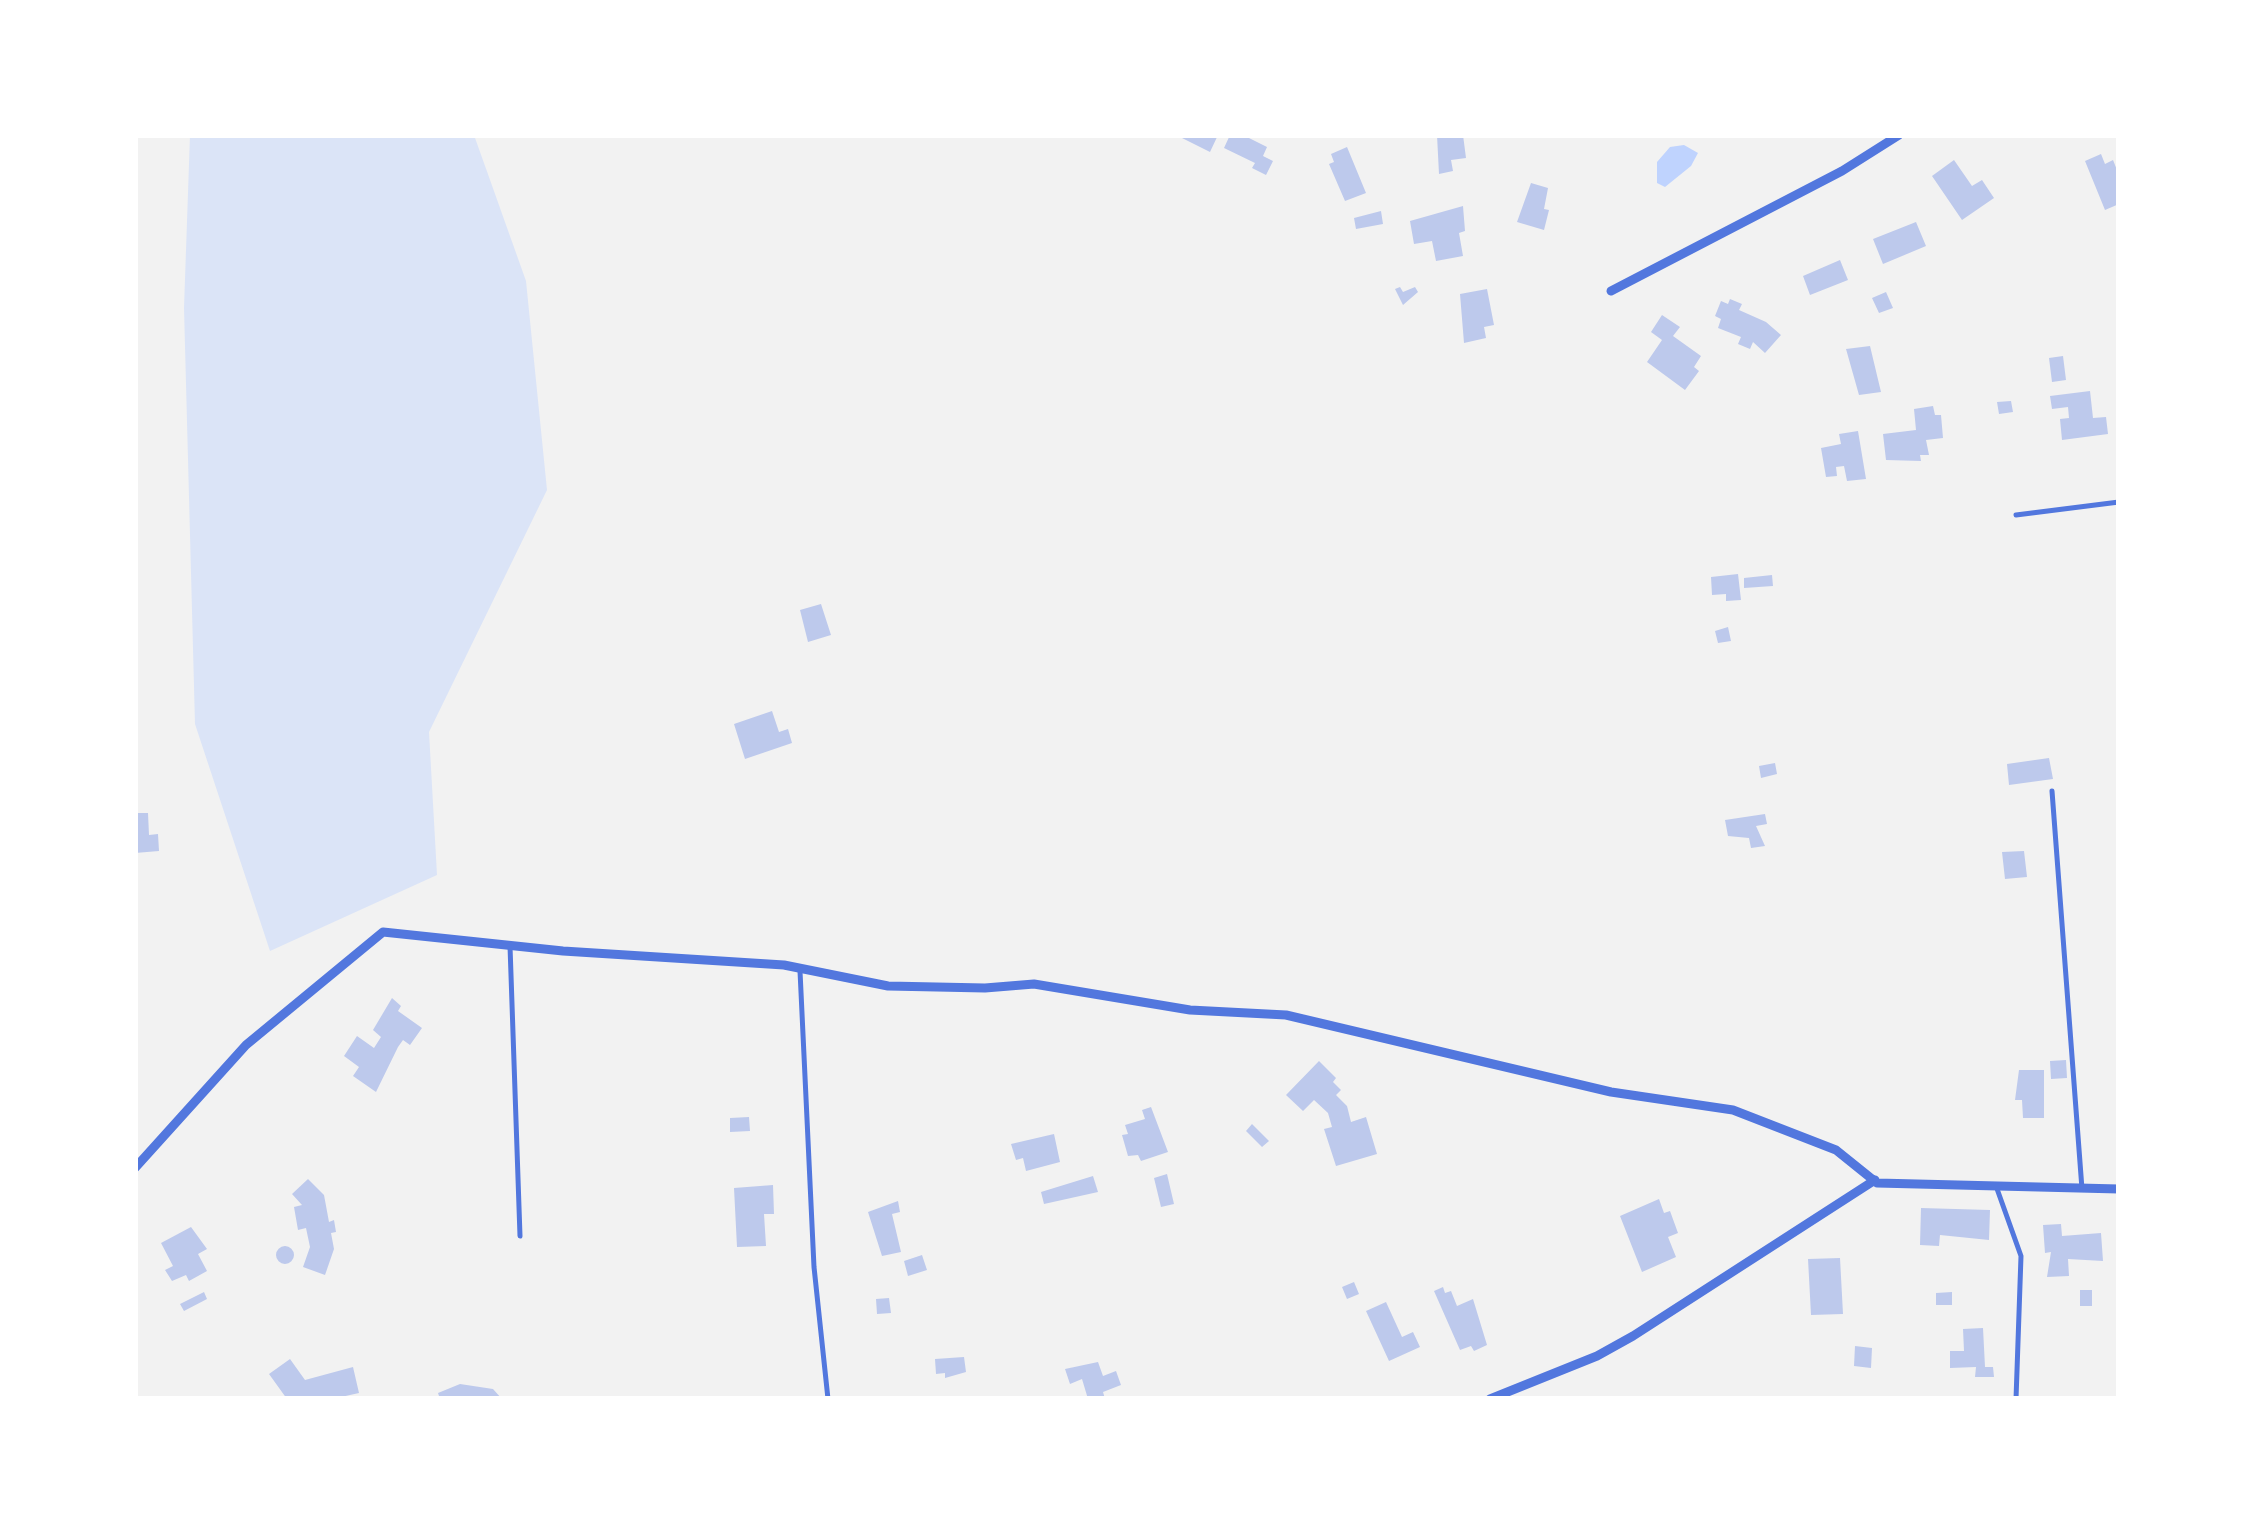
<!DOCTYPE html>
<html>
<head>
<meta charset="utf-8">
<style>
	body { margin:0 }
	#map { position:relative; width:2254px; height:1534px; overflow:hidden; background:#f2f2f2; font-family:Roboto,sans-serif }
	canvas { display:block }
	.frame { position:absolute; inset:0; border:138px solid #fff; pointer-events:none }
</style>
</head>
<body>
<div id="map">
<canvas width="2254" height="1534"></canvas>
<div class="frame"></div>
</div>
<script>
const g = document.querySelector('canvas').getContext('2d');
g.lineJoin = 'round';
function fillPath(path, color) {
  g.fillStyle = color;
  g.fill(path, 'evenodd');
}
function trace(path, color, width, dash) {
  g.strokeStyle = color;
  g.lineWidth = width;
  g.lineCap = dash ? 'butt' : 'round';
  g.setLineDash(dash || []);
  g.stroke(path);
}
fillPath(new Path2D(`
	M190,135H474L526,281L547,490L429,732L437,875L270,951L195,724L184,308Z`), '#dbe4f7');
fillPath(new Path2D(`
	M1684,145L1698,153L1691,166L1665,187L1657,183V162L1670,147Z`), '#bfd3fe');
fillPath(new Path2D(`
	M1176,135H1218L1210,152Z
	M1230,135H1243L1267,147L1263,156L1273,161L1266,175L1252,168L1255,163L1224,148Z
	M1437,135H1463L1466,158L1451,160L1453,171L1439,174Z
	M1347,147L1366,193L1345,201L1329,164L1334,162L1331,154Z
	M2101,154L2105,164L2113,160L2119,175V204L2105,210L2085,161Z
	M1954,160L1972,186L1982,180L1994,198L1962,220L1932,176Z
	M1531,183L1548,188L1544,209L1549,210L1544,230L1517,222Z
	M1463,206L1465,231L1459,233L1463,256L1436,261L1432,241L1414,244L1410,221Z
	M1381,211L1383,224L1356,229L1354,218Z
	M1916,222L1926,246L1883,264L1873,239Z
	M1840,260L1848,280L1810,295L1803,276Z
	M1400,287L1403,292L1415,287L1418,292L1403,305L1395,289Z
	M1487,289L1494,325L1484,327L1486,338L1464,343L1460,294Z
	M1886,292L1893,308L1879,313L1872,298Z
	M1730,299L1742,304L1739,310L1766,322L1781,335L1765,353L1753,342L1750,349L1738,344L1741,337L1718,328L1721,319L1715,316L1721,301L1728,304Z
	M1662,315L1680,327L1673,336L1701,356L1694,367L1699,371L1685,390L1647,362L1662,340L1651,332Z
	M1870,346L1881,392L1859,395L1846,349Z
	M2063,356L2066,380L2052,382L2049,358Z
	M2090,391L2093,418L2106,417L2108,434L2062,440L2060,419L2069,418L2068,407L2052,409L2050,396Z
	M2011,401L2013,412L1999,414L1997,402Z
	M1933,406L1935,415H1941L1943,438L1926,440L1929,455H1920L1921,461L1886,460L1883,434L1916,430L1914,409Z
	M1858,431L1866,479L1847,481L1844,466L1836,467L1837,476L1826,477L1821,448L1841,444L1839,434Z
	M1738,574L1741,600L1726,601V594L1712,595L1711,577Z
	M1772,575L1773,586L1744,588V578Z
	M821,604L831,635L808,642L800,610Z
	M1728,627L1731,641L1718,643L1715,631Z
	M772,711L779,732L788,729L792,743L745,759L734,724Z
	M2049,758L2053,779L2009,785L2007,764Z
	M1775,763L1777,774L1761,778L1759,766Z
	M135,813H148L149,835L158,834L159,851L135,853Z
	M1765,814L1767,824L1756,826L1765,846L1751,848L1749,838L1728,836L1725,820Z
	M2024,851L2027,877L2005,879L2002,852Z
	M392,998L401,1006L398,1011L422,1028L410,1045L403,1040L398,1047L376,1092L353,1076L359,1067L344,1056L357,1036L374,1048L381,1037L373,1030Z
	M2066,1060L2067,1078L2051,1079L2050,1061Z
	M1319,1061L1336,1078L1333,1082L1341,1090L1336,1095L1347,1106L1351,1122L1366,1117L1377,1154L1336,1166L1324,1129L1332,1127L1328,1113L1314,1100L1303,1111L1286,1095Z
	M2019,1070H2044V1118H2023L2022,1100H2015Z
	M1151,1107L1168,1152L1141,1161L1138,1155L1128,1156L1122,1135L1128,1134L1125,1125L1145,1119L1142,1110Z
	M749,1117L750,1131L730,1132V1118Z
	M1252,1124L1269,1141L1262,1147L1246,1131Z
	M1054,1134L1060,1162L1026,1171L1023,1158L1016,1160L1011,1144Z
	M1167,1174L1174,1204L1161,1207L1154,1178Z
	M1093,1176L1098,1192L1044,1204L1041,1192Z
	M308,1179L324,1195L329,1222L334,1220L336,1232L331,1233L334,1249L325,1275L303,1267L310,1247L306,1228L298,1230L294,1207L302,1205L292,1194Z
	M773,1185L774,1214H764L766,1246L737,1247L734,1188Z
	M1659,1199L1664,1213L1670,1211L1678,1233L1668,1237L1676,1257L1642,1272L1620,1216Z
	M898,1201L900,1212L892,1214L901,1252L882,1256L868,1212Z
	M1921,1208L1990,1210L1989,1240L1940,1235L1939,1246L1920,1245Z
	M2061,1224L2062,1236L2101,1233L2103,1261L2068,1259L2069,1276L2047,1277L2051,1252L2045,1253L2043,1225Z
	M191,1227L207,1249L198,1254L207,1271L189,1281L186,1275L172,1281L165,1270L173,1266L161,1243Z
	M276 1255a9 9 0 1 1 18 0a9 9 0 1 1-18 0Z
	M922,1255L927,1270L908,1276L904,1261Z
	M1840,1258L1843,1314L1811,1315L1808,1259Z
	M1354,1282L1359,1294L1347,1299L1342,1287Z
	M1443,1287L1445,1293L1451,1291L1457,1306L1473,1299L1487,1345L1474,1351L1471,1346L1460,1350L1434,1291Z
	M2080,1290H2092V1306H2080Z
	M204,1292L207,1299L184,1311L180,1304Z
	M1952,1292V1305H1936V1293Z
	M889,1298L891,1313L877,1314L876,1299Z
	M1386,1302L1402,1337L1413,1332L1420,1347L1389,1361L1366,1311Z
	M1983,1328L1985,1367H1993L1994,1377H1975L1976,1367L1950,1368V1351H1964L1963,1329Z
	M1855,1346L1872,1348L1871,1368L1854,1366Z
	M964,1357L966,1372L945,1378V1373L936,1374L935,1359Z
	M290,1359L305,1380L353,1367L359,1393L332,1399H287L269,1374Z
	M1098,1362L1103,1376L1116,1371L1121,1385L1103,1392L1105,1399H1088L1082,1379L1070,1384L1065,1369Z
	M460,1384L493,1389L502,1399H440L438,1393Z`), '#bdc9ec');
trace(new Path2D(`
	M2016,515L2119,502
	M2052,791L2082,1189
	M510,946L520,1236
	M800,971L814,1267L828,1399
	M1996,1186L2021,1256L2016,1399`), '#5277de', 5);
trace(new Path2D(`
	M1611,291L1842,171L1899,135
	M135,1168L246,1045L383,932L563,951L784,965L888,986L985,988L1034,984L1190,1010L1286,1015L1611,1092L1733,1110L1836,1150L1877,1183L2119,1189
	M1490,1399L1597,1356L1633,1336L1875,1180`), '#5277de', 9);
</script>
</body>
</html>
